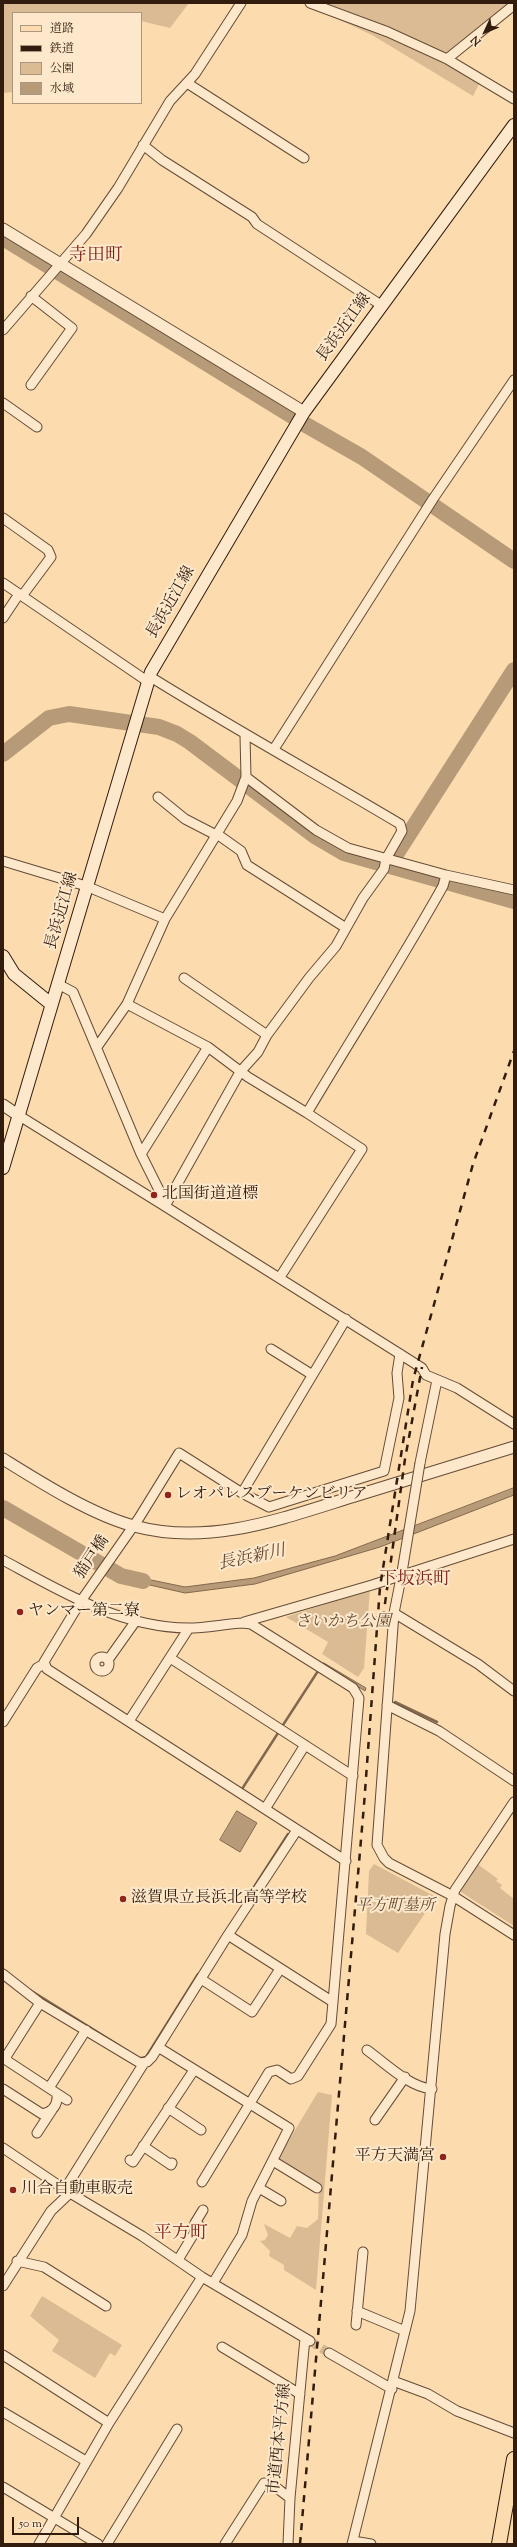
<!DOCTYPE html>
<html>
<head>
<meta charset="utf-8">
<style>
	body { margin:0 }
	#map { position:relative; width:517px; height:2547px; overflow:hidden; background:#fcdcaf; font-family:"Sorts Mill Goudy","Noto Serif JP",serif }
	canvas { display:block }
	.frame { position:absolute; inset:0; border:4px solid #321c0e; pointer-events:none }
	.legend { position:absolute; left:12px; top:12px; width:130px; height:92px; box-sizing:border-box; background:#fde8cb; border:1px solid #ac967f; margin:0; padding:5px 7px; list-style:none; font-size:12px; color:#321c0e }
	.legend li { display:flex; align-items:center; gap:8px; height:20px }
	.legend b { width:20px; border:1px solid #ac967f }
	.north { position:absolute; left:465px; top:12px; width:40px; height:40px; -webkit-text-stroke:3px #fde8cb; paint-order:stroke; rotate:226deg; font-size:11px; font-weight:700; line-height:16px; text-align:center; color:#321c0e }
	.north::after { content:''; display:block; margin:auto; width:14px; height:18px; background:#321c0e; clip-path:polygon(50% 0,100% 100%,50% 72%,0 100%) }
	.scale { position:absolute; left:12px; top:2517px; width:67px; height:18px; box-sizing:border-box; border:2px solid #321c0e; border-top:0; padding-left:5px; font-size:12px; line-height:14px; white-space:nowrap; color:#321c0e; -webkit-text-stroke:3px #fde8cb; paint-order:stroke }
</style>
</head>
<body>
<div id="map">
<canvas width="517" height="2547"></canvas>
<div class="frame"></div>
<ul class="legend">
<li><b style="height:5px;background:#fcdcaf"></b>道路</li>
<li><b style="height:5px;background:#321c0e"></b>鉄道</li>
<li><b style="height:11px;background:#dabb94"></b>公園</li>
<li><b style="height:11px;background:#b79b78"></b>水域</li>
</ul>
<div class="north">N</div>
<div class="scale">50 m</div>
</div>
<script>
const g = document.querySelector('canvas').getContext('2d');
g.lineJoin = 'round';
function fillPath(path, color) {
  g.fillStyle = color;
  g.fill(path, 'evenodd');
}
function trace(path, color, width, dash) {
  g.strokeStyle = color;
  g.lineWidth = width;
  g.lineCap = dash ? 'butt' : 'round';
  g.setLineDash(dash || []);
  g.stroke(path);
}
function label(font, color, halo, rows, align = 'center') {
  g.font = font + ' "Sorts Mill Goudy","Noto Serif JP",serif';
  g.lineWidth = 4;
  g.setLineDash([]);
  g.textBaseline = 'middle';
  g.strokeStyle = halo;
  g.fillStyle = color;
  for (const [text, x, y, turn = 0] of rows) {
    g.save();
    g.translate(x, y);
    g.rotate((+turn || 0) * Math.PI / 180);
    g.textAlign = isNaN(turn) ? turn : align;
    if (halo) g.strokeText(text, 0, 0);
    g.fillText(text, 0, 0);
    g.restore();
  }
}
fillPath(new Path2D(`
	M3,3H189L170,28L141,21V13H13V92L3,93Z
	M303,3H512L441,61L479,84L473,96L372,35Z
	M370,1589L364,1668L358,1677L322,1654L328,1642L286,1617Z
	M476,1863L498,1879L496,1881L502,1885L500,1888L514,1899V1926L461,1892L460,1887Z
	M374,1864L436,1897L398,1953L366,1934L369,1871Z
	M318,2092L332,2095L316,2290L284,2270V2265L269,2256L270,2251L260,2241L265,2240L268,2235L264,2224L290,2238L297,2226L307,2228L318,2219L319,2185L277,2160Z
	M42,2296L122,2345L115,2356L110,2353L95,2378L52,2351L59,2340L30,2316Z`), '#dabb94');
const water = new Path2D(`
	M514,1488V1495L380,1547L255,1584L185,1593L119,1578L122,1574L185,1587L254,1578L335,1556Z
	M324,1663L366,1688L365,1691L323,1664Z
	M237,1811L257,1823L240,1852L220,1840Z`);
fillPath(water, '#b79b78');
trace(water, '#82684e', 1);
trace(new Path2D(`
	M395,1702L437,1722
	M283,1725L318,1671
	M242,1789L278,1733
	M245,1901L288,1834
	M30,1990L120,2046
	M141,2058L146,2057L198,1974`), '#82684e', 2.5);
trace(new Path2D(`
	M3,238L292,416
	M306,425L362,457L514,561
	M3,754L49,718L69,714L159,727L177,734L190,742L315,836L344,853L514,901
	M394,866L395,856L514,670
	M3,1508L121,1576L143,1581`), '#b79b78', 16);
trace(new Path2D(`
	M310,2341L329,2353`), '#d4b68f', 9, [9, 4.5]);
const minor = new Path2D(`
	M310,3L388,32L447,59L514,99
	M447,59L514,5
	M187,83L304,158
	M143,145L162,160L252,217L257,224L381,305
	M31,296L72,328L31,385
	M3,330L86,234L118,188L170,101L195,74L241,3
	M3,403L37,427
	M3,518L48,550L51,557L22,596
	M3,583L147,681
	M3,618L19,594
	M149,676C231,727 316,774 400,824L402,831L386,859L384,869L363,898L336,946L309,978L267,1035L258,1052L240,1072L165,1206
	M274,749L433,499L514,380
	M246,777L316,830L348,848L446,875L514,890
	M158,797L185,819L216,835
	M217,834L241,851L247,865L346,928
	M3,861L86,886L165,919
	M184,978L267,1035
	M58,984L73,992L141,1154L164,1200L163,1205L400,1354L422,1368L426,1375L457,1388L514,1424
	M127,1004L208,1047L248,1077L307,1113
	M97,1047L127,1004L165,919L237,801L246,777L245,736
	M18,1115L163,1205
	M141,1154L208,1047
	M280,1277L362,1149L307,1113C352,1037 400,963 443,886L446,875
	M271,1349L311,1374
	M420,1463L437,1380
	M242,1493L346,1319
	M3,1560C62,1592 119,1627 188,1628C207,1628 224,1624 243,1623L251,1624L353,1688L359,1698L333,2002L228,1935L152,2057L147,2062L140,2063L40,2003L3,1974
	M401,1578L394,1613L377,1845L384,1858L389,1863L453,1896L514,1935
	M394,1613L478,1664L514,1691
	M244,1622L372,1585L514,1539
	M95 1664a7 7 0 1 1 14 0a7 7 0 1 1-14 0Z
	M170,1658L353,1776
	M108,1660L135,1622
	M387,1705L439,1731L514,1781
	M129,1721L189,1628
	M3,1722L37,1668L44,1664
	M265,1809L305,1745
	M346,1861L47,1669L44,1662L81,1601L139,1518L179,1453L242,1493L269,1507L384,1471L399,1398L397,1373L400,1354
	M228,1935L297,1830
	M201,1979L252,2012L280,1969
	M40,2003L7,2055L6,2060L67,2100
	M158,2047L289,2128L252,2201L242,2235L213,2283
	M367,2050C385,2063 409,2087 432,2089
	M49,2088L86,2030
	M3,2089L42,2114C53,2112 58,2105 57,2094
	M168,2108L201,2130
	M375,2120L405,2077
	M37,2133L52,2110
	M143,2146L171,2165L172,2163
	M3,2148L70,2193L142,2236L202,2277L310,2341
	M130,2160L133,2162L194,2070
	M273,2161L317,2188
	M202,2182L269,2072L277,2070L291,2079L298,2076L331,2024L333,2002
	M259,2188L281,2201
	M65,2189L144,2063
	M178,2260L199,2225L195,2223L203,2210
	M17,2261L44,2267L106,2306
	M3,2286L51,2211L70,2193
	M357,2311L405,2331
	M356,2325L363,2252
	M222,2347L300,2394
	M329,2353L392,2389
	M3,2355L109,2423
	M393,2381L428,2394L457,2411L514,2433
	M3,2412L86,2461
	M3,2487L98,2544
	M353,2541L371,2544
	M39,2544L109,2423L202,2277
	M107,2544L177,2429
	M225,2544L264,2483H270L290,2498
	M288,2544L290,2498L305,2338
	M352,2544L410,2311L445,1934L450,1906L455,1890L514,1802`);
const tertiary = new Path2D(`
	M3,229L304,412
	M3,1105L18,1115
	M3,1459C40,1482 92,1515 134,1526C211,1547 286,1517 358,1495C410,1479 462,1463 514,1447`);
const secondary = new Path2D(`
	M3,956L14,974L51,1004
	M3,1168L151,672L304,412L514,125`);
const primary = new Path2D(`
	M499,2544L514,2459`);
trace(minor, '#644c36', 11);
trace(tertiary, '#644c36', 13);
trace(secondary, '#321c0e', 14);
trace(primary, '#321c0e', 16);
trace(minor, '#fde8cb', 9);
trace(tertiary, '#fde8cb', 11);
trace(secondary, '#fde8cb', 12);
trace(primary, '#fcdcaf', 14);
trace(new Path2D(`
	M383,1618L405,1459L422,1367
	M300,2544L364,1805L380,1587L413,1380L473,1164L514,1051`), '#321c0e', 2.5, [7, 7]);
const minorBridge = new Path2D(`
	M401,1578L420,1463`);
trace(minorBridge, '#644c36', 11, []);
trace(minorBridge, '#fde8cb', 9);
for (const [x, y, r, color] of [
	[154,1195,4,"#8f2418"],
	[168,1495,4,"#8f2418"],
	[20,1612,4,"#8f2418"],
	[123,1899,4,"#8f2418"],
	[443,2157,4,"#8f2418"],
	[13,2190,4,"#8f2418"]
]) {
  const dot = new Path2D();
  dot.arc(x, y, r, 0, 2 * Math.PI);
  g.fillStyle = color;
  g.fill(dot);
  trace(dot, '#fde8cb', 1.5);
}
label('16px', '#321c0e', '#fde8cb', [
	["長浜近江線",345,328,-54],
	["長浜近江線",172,603,-60],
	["長浜近江線",63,911,-74],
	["猫戸橋",93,1558,-56],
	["市道西本平方線",281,2439,-84]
]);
label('16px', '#321c0e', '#fde8cb', [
	["北国街道道標",162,1195],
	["レオパレスブーケンビリア",176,1495],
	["ヤンマー第二寮",28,1612],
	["滋賀県立長浜北高等学校",131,1899],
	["平方天満宮",435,2157,"right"],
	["川合自動車販売",21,2190]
], 'left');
label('italic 16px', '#644c36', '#fde8cb', [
	["さいかち公園",343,1623],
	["平方町墓所",395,1907]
]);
label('italic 17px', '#614833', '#fde8cb', [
	["長浜新川",252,1559,-12]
]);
label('18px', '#7a1f14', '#fde8cb', [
	["寺田町",96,257],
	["下坂浜町",415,1581],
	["平方町",181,2235]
]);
</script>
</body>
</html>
